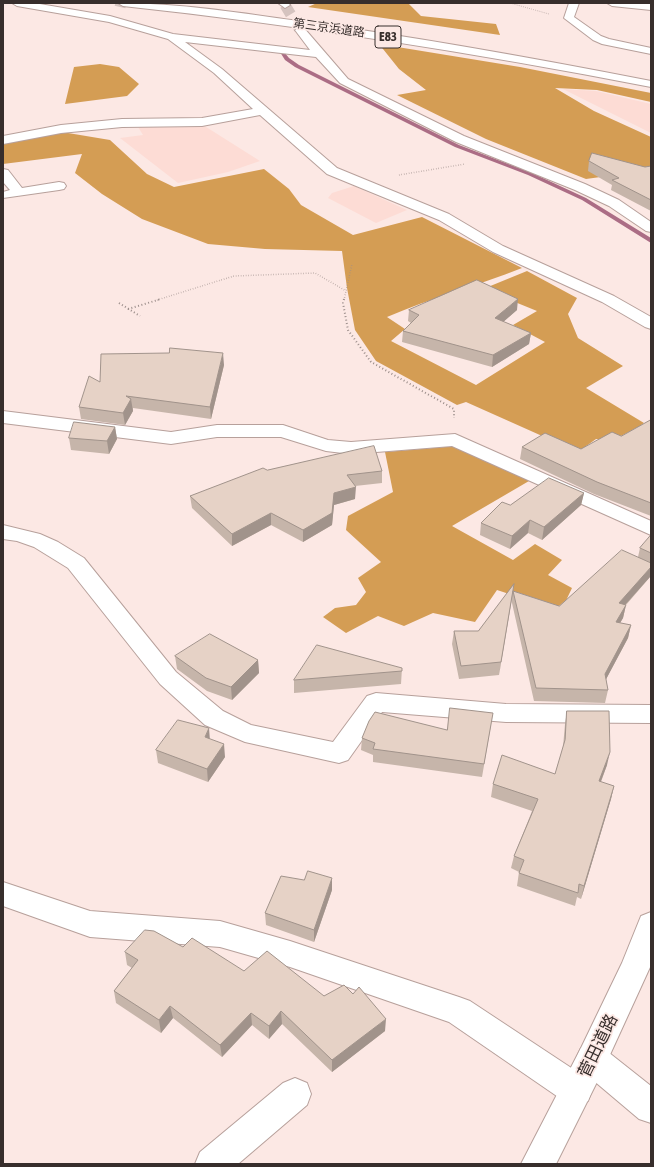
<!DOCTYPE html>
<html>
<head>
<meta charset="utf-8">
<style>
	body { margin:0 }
	#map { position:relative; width:654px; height:1167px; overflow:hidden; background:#fce8e4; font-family:"Asap Condensed",sans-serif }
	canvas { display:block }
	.frame { position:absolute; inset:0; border:4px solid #372e2c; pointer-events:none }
</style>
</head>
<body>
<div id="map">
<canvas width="654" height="1167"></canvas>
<div class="frame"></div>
</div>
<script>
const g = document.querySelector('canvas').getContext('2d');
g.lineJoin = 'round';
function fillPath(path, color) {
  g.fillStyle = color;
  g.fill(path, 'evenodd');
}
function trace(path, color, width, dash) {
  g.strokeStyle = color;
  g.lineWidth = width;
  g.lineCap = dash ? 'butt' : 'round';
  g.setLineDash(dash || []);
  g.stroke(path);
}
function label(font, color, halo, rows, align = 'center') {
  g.font = font + ' "Asap Condensed","Noto Sans JP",sans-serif';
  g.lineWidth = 3.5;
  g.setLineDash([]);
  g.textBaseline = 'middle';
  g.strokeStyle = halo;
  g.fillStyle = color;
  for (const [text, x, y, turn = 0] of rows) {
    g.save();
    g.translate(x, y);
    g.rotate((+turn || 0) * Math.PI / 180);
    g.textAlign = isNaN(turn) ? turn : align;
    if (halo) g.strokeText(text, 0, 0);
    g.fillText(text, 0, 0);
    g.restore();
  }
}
fillPath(new Path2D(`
	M563,89L596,91L651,104V133Z
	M130,125H203L260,161L228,172L178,183L120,138L143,135L138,127Z
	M354,186L407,210L376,223L328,198L332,193Z`), '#fddcd5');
fillPath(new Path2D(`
	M317,3H408L421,16L496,24L500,35L308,7Z
	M379,44L520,67L651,93V102L597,90L555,88L594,111L651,137V170L586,179L486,139L397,95L426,90L399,69Z
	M100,64L119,67L139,84L127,96L65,104L74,67Z
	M62,132L110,140L147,174L174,187L264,169L289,189L301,205L353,235L422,217L522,268C477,286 431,298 387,317L405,329L391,341L476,385L545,342L513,325L537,311L483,289L527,271L577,298L568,314L578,338L623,366L586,388L644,423L619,441L596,439L578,452L466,402L457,405L376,361L355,330L347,288L342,251L265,249L208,244L142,219L102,194L75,173L82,154L3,164V144Z
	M457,446L529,481L452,526L513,560L535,544L562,560L548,575L572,588L561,611L497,590L475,622L433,613L404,626L378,616L346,633L323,617L335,608L356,605L366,592L358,578L381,562L346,530L348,516L393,492L385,452Z`), '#d49d54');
fillPath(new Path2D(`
	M280,52H284L289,58L299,65L459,145L532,173L586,198L651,238V243L582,200L528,175L455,147L295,67L285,60Z`), '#ab6d85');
trace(new Path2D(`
	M285,5L300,30
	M120,7L121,3`), '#d5c3bf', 11, [11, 5.5]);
const minor = new Path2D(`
	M12,3H34L110,16L173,34L310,50L295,30L300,27L304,28L348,79L464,136L585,184L619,200L651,222V232L646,231L609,206L575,190L456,142L340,83L316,57L185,42L222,69L337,168L449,214L503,246L614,296L651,317V329L645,327L602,302L493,252L439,220L327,174L260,115L202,126L122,127L61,133L3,144V136L61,125L122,119L202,118L253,109L214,73L168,39L109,22L17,6Z
	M278,3H288L290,5L285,8Z
	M569,3H579L574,17L601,36L609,39L651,48V54L602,44L593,40L564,18Z
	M607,3L651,4V10L612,6Z
	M3,169L8,170L22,188L59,182L64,183L66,186L64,189L59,190L3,198V192L10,190L3,182Z
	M3,411L171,432L217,425H283L328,440L351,442L455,434L651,521V535L452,446L351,454L326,451L281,437H217L171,444L3,423Z
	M3,525L40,534L58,542L84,558L176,672L223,711L251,725L333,742L367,696L376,693L506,704L651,705V723L506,722L382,712L348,760L339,763L245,742L205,725L160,684L68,568L34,547L17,541L3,539Z
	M3,882L90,911L220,921L290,941L459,997L470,1001L588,1079L592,1090L588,1101L576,1106L564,1101L449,1022L290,967L220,947L90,937L3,906Z
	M592,1044L603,1048L651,1086V1123L639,1119L581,1070L576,1059L581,1048Z
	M295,1078L307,1083L311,1094L307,1105L238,1164H195L200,1152L283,1083Z`);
const tertiary = new Path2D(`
	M651,912V965L603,1070L556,1164H521L581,1048L622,963L641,916Z`);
const motorway = new Path2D(`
	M118,3C179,3 239,13 299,21C417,37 534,58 651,81V87C476,53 300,25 123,6Z`);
trace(minor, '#b7a09b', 2);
trace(tertiary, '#b7a09b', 2);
trace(motorway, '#b7a09b', 2);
trace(new Path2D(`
	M510,3L549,14`), '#9c8e8b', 1, [0.5, 1.5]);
trace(new Path2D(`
	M399,175L465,164
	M157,300L234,276L315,273L346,291
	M344,300L352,264`), '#9c8e8b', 1.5, [0.5, 2]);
trace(new Path2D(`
	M344,299L343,303L348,330L371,362L454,409V418
	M119,303L140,316
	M128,309L161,299`), '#9c8e8b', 2, [1, 2.5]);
fillPath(minor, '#fff');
fillPath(tertiary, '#fff');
fillPath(motorway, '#fff');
fillPath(new Path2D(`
	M589,161L645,167L651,166V211L611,190L612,185L588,171Z
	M409,310H517L503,322L531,333L529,344L492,367L402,342L403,331L411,323L408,321Z
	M224,365L211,419L133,408V411L125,425L81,419L79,407Z
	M651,420V516L594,494L520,459L522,447L581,449L621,436Z
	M115,427L117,439L109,454L71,450L69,438Z
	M267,470L382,471V483L355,486V499L334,505L332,525L303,542L271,525L232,546L192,508L190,496Z
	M584,493L581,505L542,540L528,533L510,549L480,535L481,523Z
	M651,535L650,577L626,605L623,618L620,623L631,625L628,638L606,679L608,690L605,703L534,701L512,603V598L499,675L459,679L452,644L454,631H478L513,591L559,606L638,557L640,548Z
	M175,656L258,660L259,673L232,700L207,691L177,669Z
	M402,668L401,684L294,693V680Z
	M567,711L607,765L601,782L614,786L611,799L581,899L577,897L575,906L517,886L519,872L511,868L514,856L532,811L491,797L493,784L555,774L563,747L565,724Z
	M491,725L482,777L373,762V755L361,750L362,738L447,730Z
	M210,739L225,757L208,782L158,763L156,750Z
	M332,890L314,942L266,925L265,913Z
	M183,947L244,971L324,996L385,1031L332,1072L282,1024L269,1039L252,1025L222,1057L173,1018L161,1033L116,1003L114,991L132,968L127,965L125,952Z`), '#c6b5aa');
fillPath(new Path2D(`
	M518,299L517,310L494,330L495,318Z
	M531,333L529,344L492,367L493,355Z
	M223,353L224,365L211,419L210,407Z
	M131,399L133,411L125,425L123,413Z
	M115,427L117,439L109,454L107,441Z
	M356,487L355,499L334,505L332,525L303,542V530L334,493Z
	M584,493L581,505L542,540L544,527Z
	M271,513V525L232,546V534Z
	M530,520L528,533L510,549L512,536Z
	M651,567L650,577L616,615L619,603Z
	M514,584L512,597L499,675L501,662Z
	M626,605L623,618L613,635L616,622Z
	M631,625L628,638L602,687L605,674Z
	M258,660L259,673L232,700L231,687Z
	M209,728L210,741L205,737Z
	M224,744L225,757L208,782L207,769Z
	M610,752L607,765L596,794L599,781Z
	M614,786L611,799L581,899L584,886Z
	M332,878V890L314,942V930Z
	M170,1006L173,1018L161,1033L159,1020Z
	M281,1011L282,1024L269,1039V1026Z
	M251,1013L252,1025L222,1057L220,1045Z
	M386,1019L385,1031L332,1072V1060Z`), '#a1938b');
const building = new Path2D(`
	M592,153L645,167L651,166V200L612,180L619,178L589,161Z
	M477,280L518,299L495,318L531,333L493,355L403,331L419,315L409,310Z
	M170,348L223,353L210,407L126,396L131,399L123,413L79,407L89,376L100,382L101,354L169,353Z
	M651,420V503L597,482L522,447L545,433L581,449L612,432L621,436Z
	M74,422L115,427L107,441L69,438Z
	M374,446L382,471L347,475L356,487L334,493L332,513L303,530L271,513L232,534L190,496L263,468L267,470Z
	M549,478L584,493L544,527L530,520L512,536L481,523L502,502L510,505Z
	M651,535V553L640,548Z
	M622,550L651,563V567L619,603L626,605L616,622L631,625L605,674L608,690L536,688L513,591L559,606Z
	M514,584L501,662L461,666L454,631H478Z
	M210,634L258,660L231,687L206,678L175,656Z
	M317,645L402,668V671L294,680Z
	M450,708L493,713L484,764L373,749L375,743L362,738L369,721L375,712L447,730Z
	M567,711H609L610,752L599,781L614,786L584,886L579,884L578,893L519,873L524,860L514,856L538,799L493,784L502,755L555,774L565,740Z
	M178,720L209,728L205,737L224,744L207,769L156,750Z
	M308,871L332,878L314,930L265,913L281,876L304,880Z
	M145,930L154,931L183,947L192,938L244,971L267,951L324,996L344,985L353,994L359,987L386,1019L332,1060L281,1011L269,1026L251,1013L220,1045L170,1006L159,1020L114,991L138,960L125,952Z`);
fillPath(building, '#e6d2c6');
trace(building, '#a1938b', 1);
label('12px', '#372e2c', '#fce8e4', [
	["第三京浜道路",329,28,8]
]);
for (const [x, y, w] of [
	[388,37,26]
]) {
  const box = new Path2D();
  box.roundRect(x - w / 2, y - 11, w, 22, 3);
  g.fillStyle = '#fce8e4';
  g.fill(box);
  trace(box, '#372e2c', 1);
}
label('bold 13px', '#372e2c', null, [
	["E83",388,37]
]);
label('17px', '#372e2c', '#fce8e4', [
	["菅田道路",598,1046,-64]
]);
</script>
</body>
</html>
